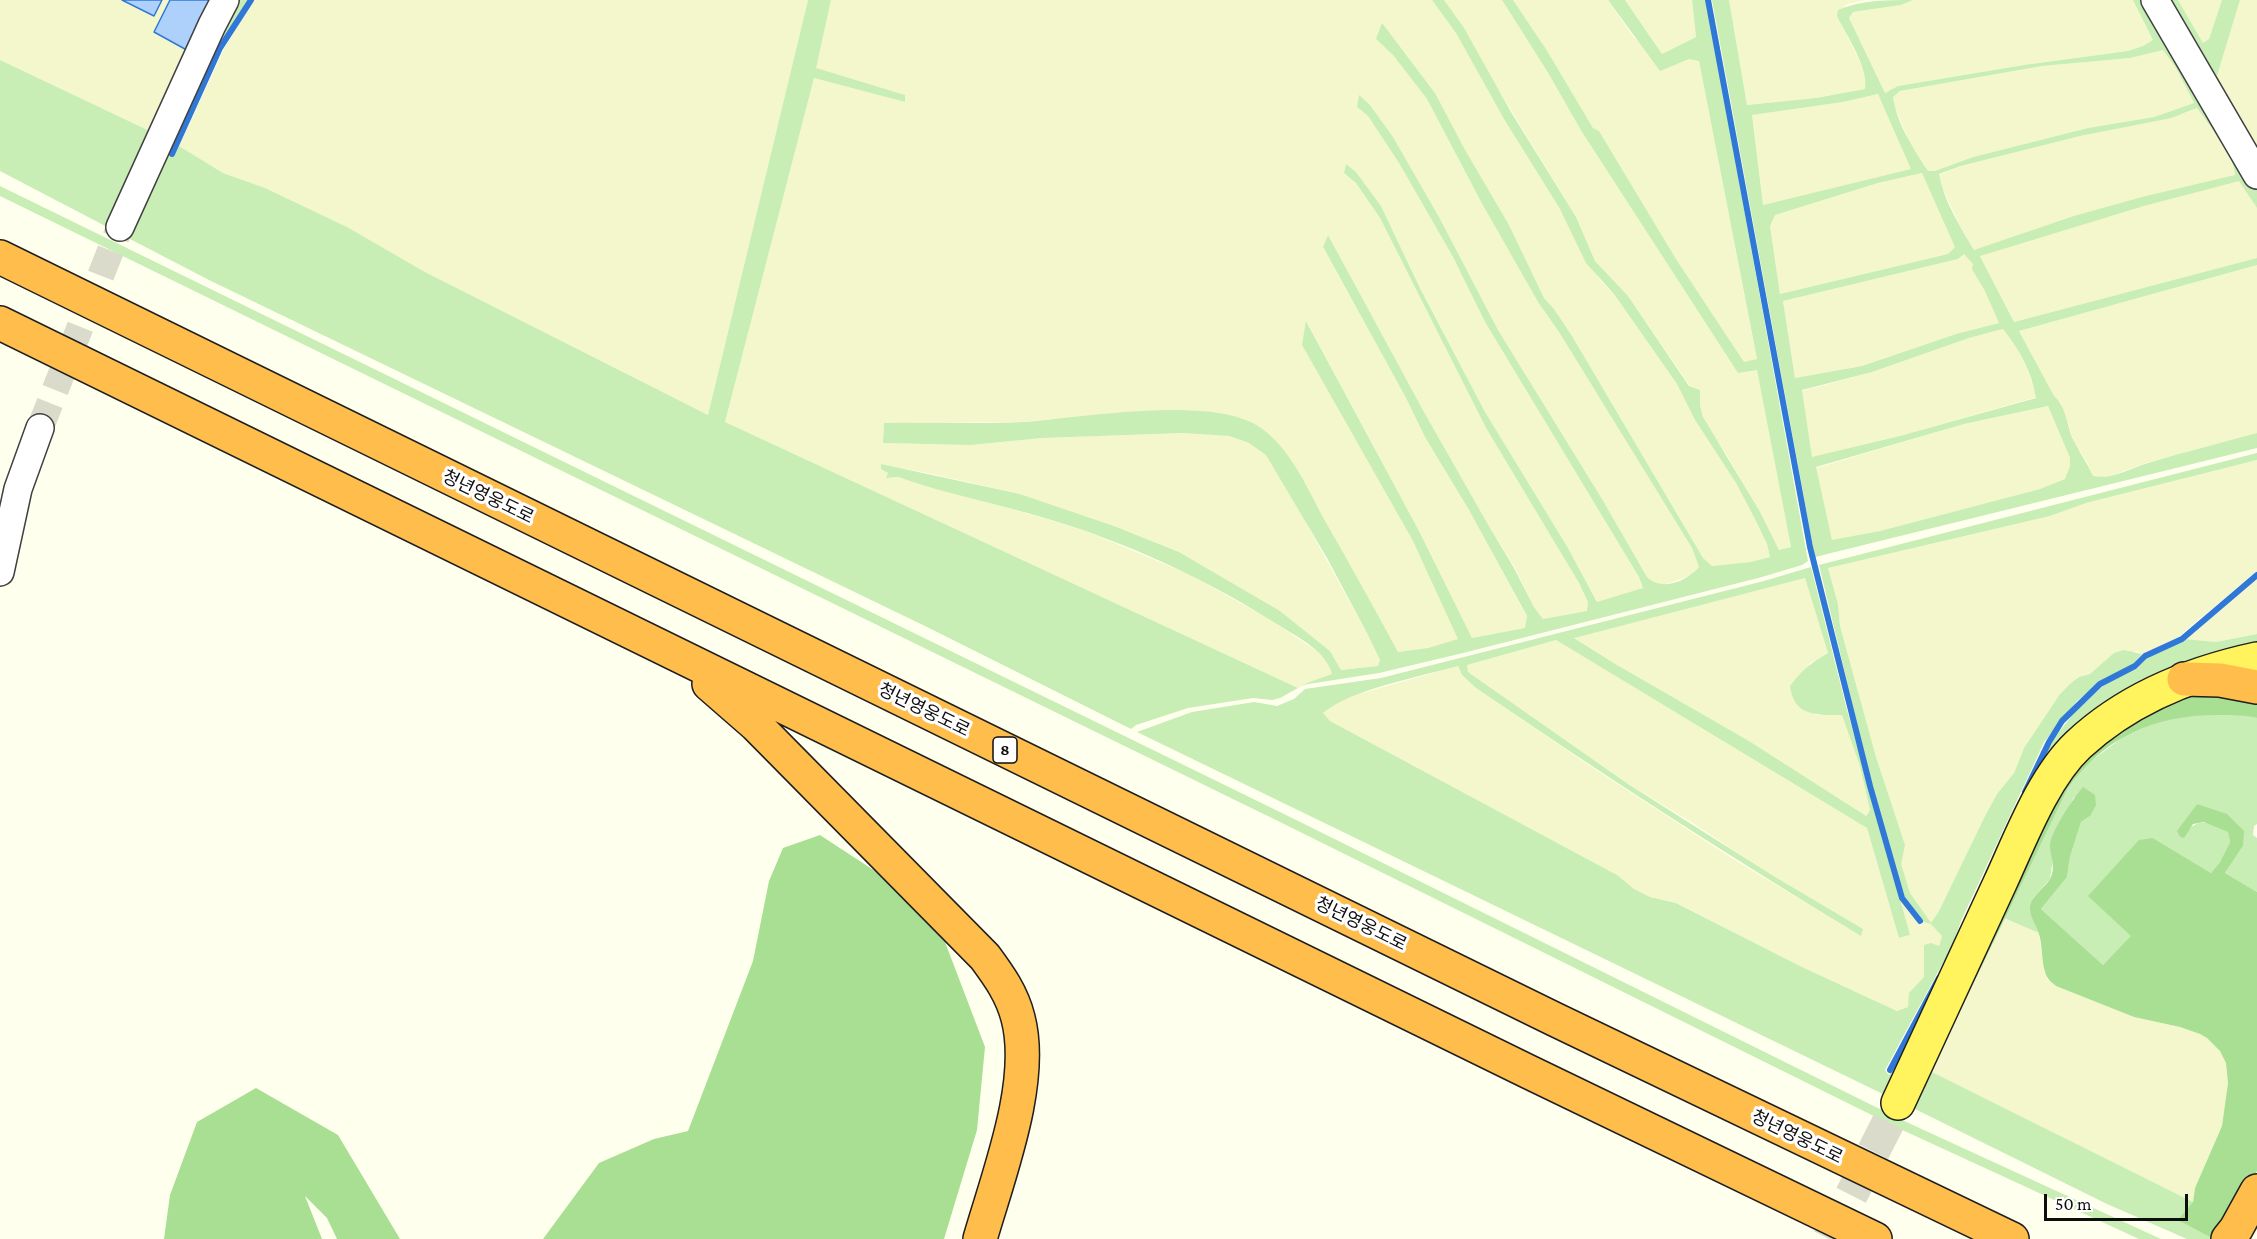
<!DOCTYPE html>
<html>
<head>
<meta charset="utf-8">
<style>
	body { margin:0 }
	#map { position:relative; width:2257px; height:1239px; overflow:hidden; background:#ffe; font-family:"Crimson Pro",serif }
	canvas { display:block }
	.scale { position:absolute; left:2044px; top:1194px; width:144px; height:27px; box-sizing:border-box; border:3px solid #0e0e0e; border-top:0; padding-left:8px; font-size:18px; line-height:21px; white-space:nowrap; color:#0e0e0e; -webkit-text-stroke:4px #fff; paint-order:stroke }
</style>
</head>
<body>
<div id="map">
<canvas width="2257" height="1239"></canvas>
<div class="scale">50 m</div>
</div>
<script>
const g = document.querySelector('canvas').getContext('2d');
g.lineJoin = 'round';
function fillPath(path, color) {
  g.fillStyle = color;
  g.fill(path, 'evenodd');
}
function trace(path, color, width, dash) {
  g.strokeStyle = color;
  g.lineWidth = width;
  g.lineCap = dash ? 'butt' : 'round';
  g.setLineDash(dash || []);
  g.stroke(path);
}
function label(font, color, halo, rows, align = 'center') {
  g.font = font + ' "Crimson Pro","Noto Sans KR",serif';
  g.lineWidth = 6;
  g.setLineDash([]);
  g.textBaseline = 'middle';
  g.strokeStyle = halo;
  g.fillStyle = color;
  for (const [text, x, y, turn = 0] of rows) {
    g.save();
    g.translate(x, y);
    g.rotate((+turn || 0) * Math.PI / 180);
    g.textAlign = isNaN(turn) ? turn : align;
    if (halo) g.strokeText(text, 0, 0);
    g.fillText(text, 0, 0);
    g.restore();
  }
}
fillPath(new Path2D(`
	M0,0H122L154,16L162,0H170L154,32L194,54L156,134L0,60Z
	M254,0H808L708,415L425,272L347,227L265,188L223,173L179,146L224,49Z
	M831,0H1432L1456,33L1504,119L1560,209L1600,280L1614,294L1677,384L1695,420L1736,483L1756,521L1767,544L1770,557L1751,562L1712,566L1703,558L1572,336L1554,309L1544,298L1509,225L1464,150L1435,93L1401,48L1376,39L1393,55L1427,99L1475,191L1538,302L1559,332L1692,548L1699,567L1690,576L1663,585L1652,582L1647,577L1602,499L1498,330L1439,217L1393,137L1370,105L1359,96L1357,107L1368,116L1399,163L1453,257L1485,322L1639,577L1643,588L1598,603L1568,548L1485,412L1420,287L1381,206L1356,172L1346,164L1344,173L1356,183L1380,218L1486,428L1579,583L1588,602V611L1543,619L1534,607L1515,568L1490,528L1424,412L1328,235L1323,248L1406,398L1425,437L1469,510L1527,617L1526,628L1472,638L1419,531L1307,322L1302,345L1413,541L1459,639L1428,648L1398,652L1292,464L1193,410L1138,412L1022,422L884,423L883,443L971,445L1042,438L1183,433L1229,436L1249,443L1266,454L1284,483L1368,635L1380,660L1378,666L1341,670L1330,651L1280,611L1179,552L1114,526L1020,494L923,472L881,465L888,473L886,478L898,477L1050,520L1091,533L1188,574L1266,617L1317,651L1329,663L1333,674L1298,688L725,422L814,78L905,102V95L815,69Z
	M1444,0H1502L1547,71L1582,132L1738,373L1757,369L1791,547L1779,550L1727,455L1710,431L1703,417L1700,405V390L1690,386L1628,296L1595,261L1576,217Z
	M1513,0H1608L1634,38L1677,63L1689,58L1699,61L1757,360L1744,362L1676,259L1599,131L1593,128L1546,49Z
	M1625,0H1692L1696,37L1662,54Z
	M1729,0H1866L1847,4L1837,16L1862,66L1866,81L1865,89L1816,98L1747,105Z
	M1913,0H2133L2153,40L2143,46L2128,51L2024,65L1898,86L1885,93L1849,18L1853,12L1901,5Z
	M2178,0H2222L2209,39L2203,43Z
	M2240,0H2257V146L2217,76Z
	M2163,49L2176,68L2194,103L2154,117L2088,128L1973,157L1935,171H1928L1910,143L1895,108L1893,97L1900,91L2042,66L2130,58Z
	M1878,94L1912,169L1763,205L1752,115L1843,102Z
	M2197,108L2221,142L2235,169V175L1974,250L1959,224L1942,187L1939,175L1962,166L2080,136L2185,113Z
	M1922,173L1956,247L1948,254L1780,294L1770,226L1775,215L1878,183Z
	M2239,180L2257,208V258L2014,322L1980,255L2144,206Z
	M1964,254L1974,264L2000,323L1956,334L1862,366L1795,378L1783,301L1958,259Z
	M2257,265V433L2146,463L2113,475L2099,478L2093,476L2087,462L2074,442L2061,403L2054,396L2019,331Z
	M2003,329L2015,345L2027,368L2037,397L1900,436L1812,458L1802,391L1872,372L1969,338Z
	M2048,406L2070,458V466L2065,479L2040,489L1880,531L1832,541L1816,468L1964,424Z
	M2257,460V571L2178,637L2142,654L2137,651L2102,664L2090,674L2079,677L2060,694L2024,748L2014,773L1997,794L1986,814L1939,911L1931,923L1942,936L1939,946L1924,945V977L1915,987L1908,1007L1897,1011L1802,967L1677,903L1650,897L1633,889L1617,875L1330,721L1323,713L1333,704L1355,695L1458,666L1462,675L1476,688L1593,768L1733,859L1861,936L1693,823L1628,784L1468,672L1467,665L1556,640L1867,828L1899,938L1909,936L1900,899L1920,925L1924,922L1930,923L1910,893L1900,864L1905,845L1876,757L1840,626L1838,604L1828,568L2050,516L2086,503Z
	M1805,578L1828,653L1809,664L1815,715H1842L1860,766L1870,810L1865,816L1749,741L1617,665L1573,637Z
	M2257,579V634L2216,642L2184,639Z
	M2004,918L2039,933L2044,970L2048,980L2056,986L2134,1017L2180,1027L2200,1034L2207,1038L2220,1051L2226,1063L2228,1083L2222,1126L2195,1188L2193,1202L1932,1072Z`), '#f4f7cc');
fillPath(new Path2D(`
	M230,0H249L219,47L170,156L174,157L179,146L223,173L265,188L347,227L425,272L708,415L808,0H831L816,68L905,95V102L814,78L725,422L1298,688L1280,698L1272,700L1253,698L1188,708L1136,725L1131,729L927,627L209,280L128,238Z
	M1432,0H1444L1464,28L1511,112L1576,217L1595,261L1628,296L1689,386L1700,390V405L1703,417L1760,512L1779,550L1791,547L1757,370L1738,373L1582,132L1547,71L1502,0H1513L1546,49L1593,128L1599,131L1676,259L1744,362L1757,359L1699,61L1689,59L1660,71L1608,0H1625L1662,54L1696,37L1692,0H1706L1808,561L1802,565L1762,577L1463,653L1379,673L1302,685L1332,674C1326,651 1299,638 1280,626C1208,580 1129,543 1048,519C998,504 947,494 898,477L886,478L888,473L881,469V464L1020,494L1114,526L1179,552L1280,611L1330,651L1341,670L1378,666L1380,660L1368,635L1327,558L1266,455L1249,443L1229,436L1183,433L1042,438L971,445L883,443L884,423C930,422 978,424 1024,422C1083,418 1213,394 1261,428C1291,449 1308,490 1325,521C1350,564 1374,608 1398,652L1428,648L1458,639L1413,541L1302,345L1306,321L1419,531L1472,638L1525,628L1527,616L1469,510L1425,437L1406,398L1323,247L1328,235L1424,412L1490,528L1514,568L1534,607L1543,619L1587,611L1588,602L1579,583L1486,428L1380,218L1356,183L1344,173L1346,164L1356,172L1381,206L1420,288L1485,412L1568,548L1597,602L1643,588L1639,577L1485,322L1453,257L1399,163L1368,116L1357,107L1359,95L1370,105L1393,137L1439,217L1498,330L1602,499L1647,577C1662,592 1687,581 1699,567L1692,548L1559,332L1538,302L1480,200L1427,99L1393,55L1376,39L1382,23L1435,93L1465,150L1509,225L1544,298L1554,309L1572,336L1703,558L1712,566L1751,562L1770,557L1767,544L1756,521L1736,483L1695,420L1677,384L1614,294L1586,263L1560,209L1504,119L1456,33Z
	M1712,0H1729L1747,105L1816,98L1865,89C1869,68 1846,35 1837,16L1838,10C1860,0 1888,0 1913,0L1901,5L1853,12L1849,18L1885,93L1898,86L2024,65L2128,51L2143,46L2153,40L2133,0H2151L2257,183V208L2239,181L2144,206L1980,256L2014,322L2257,258V265L2019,331L2054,396C2068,408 2066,428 2075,443C2081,455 2088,464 2093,476C2112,480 2131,468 2148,463C2184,452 2221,443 2257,433V448L1815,557ZM2163,50L2176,68L2194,103L2154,117L2088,128L1973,157L1935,171H1928C1913,148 1897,124 1893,97L1900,91L2042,66L2130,58ZM1878,94L1911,169L1763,205L1752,115L1843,102ZM2197,108C2207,122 2236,159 2235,175L2142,197L2074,216L1974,250C1960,226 1944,202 1939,174L1961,166L2080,136L2171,118ZM1922,173L1955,247L1948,254L1780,294L1770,226L1775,215L1878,183ZM1964,254L1973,264L1972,269L1985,291L1999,323L1956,334L1862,366L1795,378L1783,301L1958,259ZM2003,329C2019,349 2032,372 2036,398L1900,436L1812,457L1802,390L1872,372L1969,338ZM2048,406L2070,458V466L2065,479L2040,489L1880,531L1832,540L1816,467L1964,424Z
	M2160,0H2178L2203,43L2209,39L2222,0H2240L2217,76L2257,146V166Z
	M0,60L156,134L113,230L0,171Z
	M0,186L1286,815L1902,1120L2161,1239H2139L1898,1128L1282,823L0,196Z
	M2257,453V460L2086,503L2050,516L1828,568L1838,604L1840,626L1876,757L1905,845L1901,864L1910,893L1931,923L1939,911L1986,814L1997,794L2014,773L2024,748L2060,694L2071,683L2079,677L2090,674L2114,653L2124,650L2142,654L2132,665L2096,685L2077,701L2044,742L1961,921L1952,946L1885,1070L1889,1075L1959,945L2017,820L2038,768L2055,737L2074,713L2105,684L2138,668L2149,655L2184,639L2216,642L2257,634V650L2102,713L1887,1096L1137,732L1192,712L1254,702L1277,706L1294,699L1305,689L1381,678L1764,581L1811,567L1847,710L1910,935L1899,938L1867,828L1556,640L1467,665L1468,672L1628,784L1775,877L1863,929L1861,936C1730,857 1602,774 1476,688L1462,675L1458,666C1420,677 1351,689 1323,713L1330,721L1617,875L1634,889L1650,897L1676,903L1802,967L1897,1011L1908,1007L1909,993L1924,977V945L1931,943L1939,946L1942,936L1931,924L1924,922L1904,896L1872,785L1819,565ZM1805,578L1828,653C1812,662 1801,671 1790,686C1794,717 1817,715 1842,715L1860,766L1870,810L1866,816L1749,741L1617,665L1574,638Z
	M2199,714L2247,715L2257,718V824L2254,826L2253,835L2257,838V892L2225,873L2243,846L2197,804L2178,831L2180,837C2198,818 2206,819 2228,832L2230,842L2220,862L2211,873L2153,838L2131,937L2103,965L2041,909L2067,877L2070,857L2081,822L2090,816L2074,797L2050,846L2053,859L2050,879L2033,898L2030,910L2039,933L2004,918L2068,788L2083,767L2127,734L2162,720Z
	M1932,1072L2193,1202L2214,1239H2187L2107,1204L1913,1108Z`), '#c8edb5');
fillPath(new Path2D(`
	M2180,694L2257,696V718C2245,715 2233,715 2220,715C2157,714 2105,736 2068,788L1913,1108L1981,944L2077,758Z
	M2083,787L2095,795L2096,805L2090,816L2081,822L2070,857L2067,877L2041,909L2103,965L2131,936L2088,896L2139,840L2153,838L2211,873L2220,862L2230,842L2228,832L2204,822L2193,824L2184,838L2180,837L2177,831L2197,804L2227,814L2244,831L2243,846L2225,873L2257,892V1171L2223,1234L2214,1239L2178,1220L2193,1202L2195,1188L2222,1126L2228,1083L2226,1063L2220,1051L2207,1038L2200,1034L2180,1027L2134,1017L2056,986C2051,982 2047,979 2045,972C2041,959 2043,944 2038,931C2036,925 2030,916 2030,909C2030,896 2044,889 2050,879C2056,868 2051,858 2050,847C2049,834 2074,797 2083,787Z
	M820,835L878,873L945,942L985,1047L977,1130L944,1239H543L599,1163L654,1139L688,1131L753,961L769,881L783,848Z
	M256,1088L338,1135L400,1239H337L327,1218L305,1196L322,1239H164L170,1195L197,1122Z`), '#a8df93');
const water = new Path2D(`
	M122,0H162L154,16Z
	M170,0H219L194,54L154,32Z`);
fillPath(water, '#aed1fb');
trace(water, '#3078d7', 1.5);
trace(new Path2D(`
	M1708,0L1810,547L1870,786L1902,898L1920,921
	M172,154L220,48L251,0
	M2025,792L2049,742L2062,721L2100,684L2135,666L2145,656L2182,639L2257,575
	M1890,1070L1939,978`), '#3078d7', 6);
trace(new Path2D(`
	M40,428L120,227`), '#dbdbcc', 27, [27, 14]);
trace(new Path2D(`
	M1829,1239L1898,1103`), '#dbdbcc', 33, [33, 16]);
const minor = new Path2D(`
	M2155,0L2257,175
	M120,227L212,25L225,0
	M0,572L18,489L40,428`);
const major = new Path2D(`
	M1898,1103C1932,1030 1966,957 2000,883C2020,840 2043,778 2078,745C2127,699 2192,673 2257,659`);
const highway = new Path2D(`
	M0,257L1554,1019L2012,1239
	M0,323L1529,1072L1875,1239
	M2184,679L2220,680L2257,687
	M709,684L756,725L985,957C999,976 1012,994 1018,1018C1035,1082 998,1176 980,1239
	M2228,1239L2236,1229L2257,1191`);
trace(minor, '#414141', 30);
trace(major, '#1f1f1f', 36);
trace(highway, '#1f1f1f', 36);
trace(minor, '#fff', 27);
trace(major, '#fff35e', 33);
trace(highway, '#ffbd4c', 33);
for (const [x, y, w] of [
	[1005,750,24]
]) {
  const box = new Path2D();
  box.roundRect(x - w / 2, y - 13, w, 26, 4.5);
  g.fillStyle = '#fff';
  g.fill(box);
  trace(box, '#0e0e0e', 1.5);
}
label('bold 16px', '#0e0e0e', null, [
	["8",1005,750]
]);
label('18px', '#0e0e0e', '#fff', [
	["청년영웅도로",488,497,26],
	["청년영웅도로",924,710,26],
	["청년영웅도로",1361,924,26],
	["청년영웅도로",1797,1137,26]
]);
</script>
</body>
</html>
